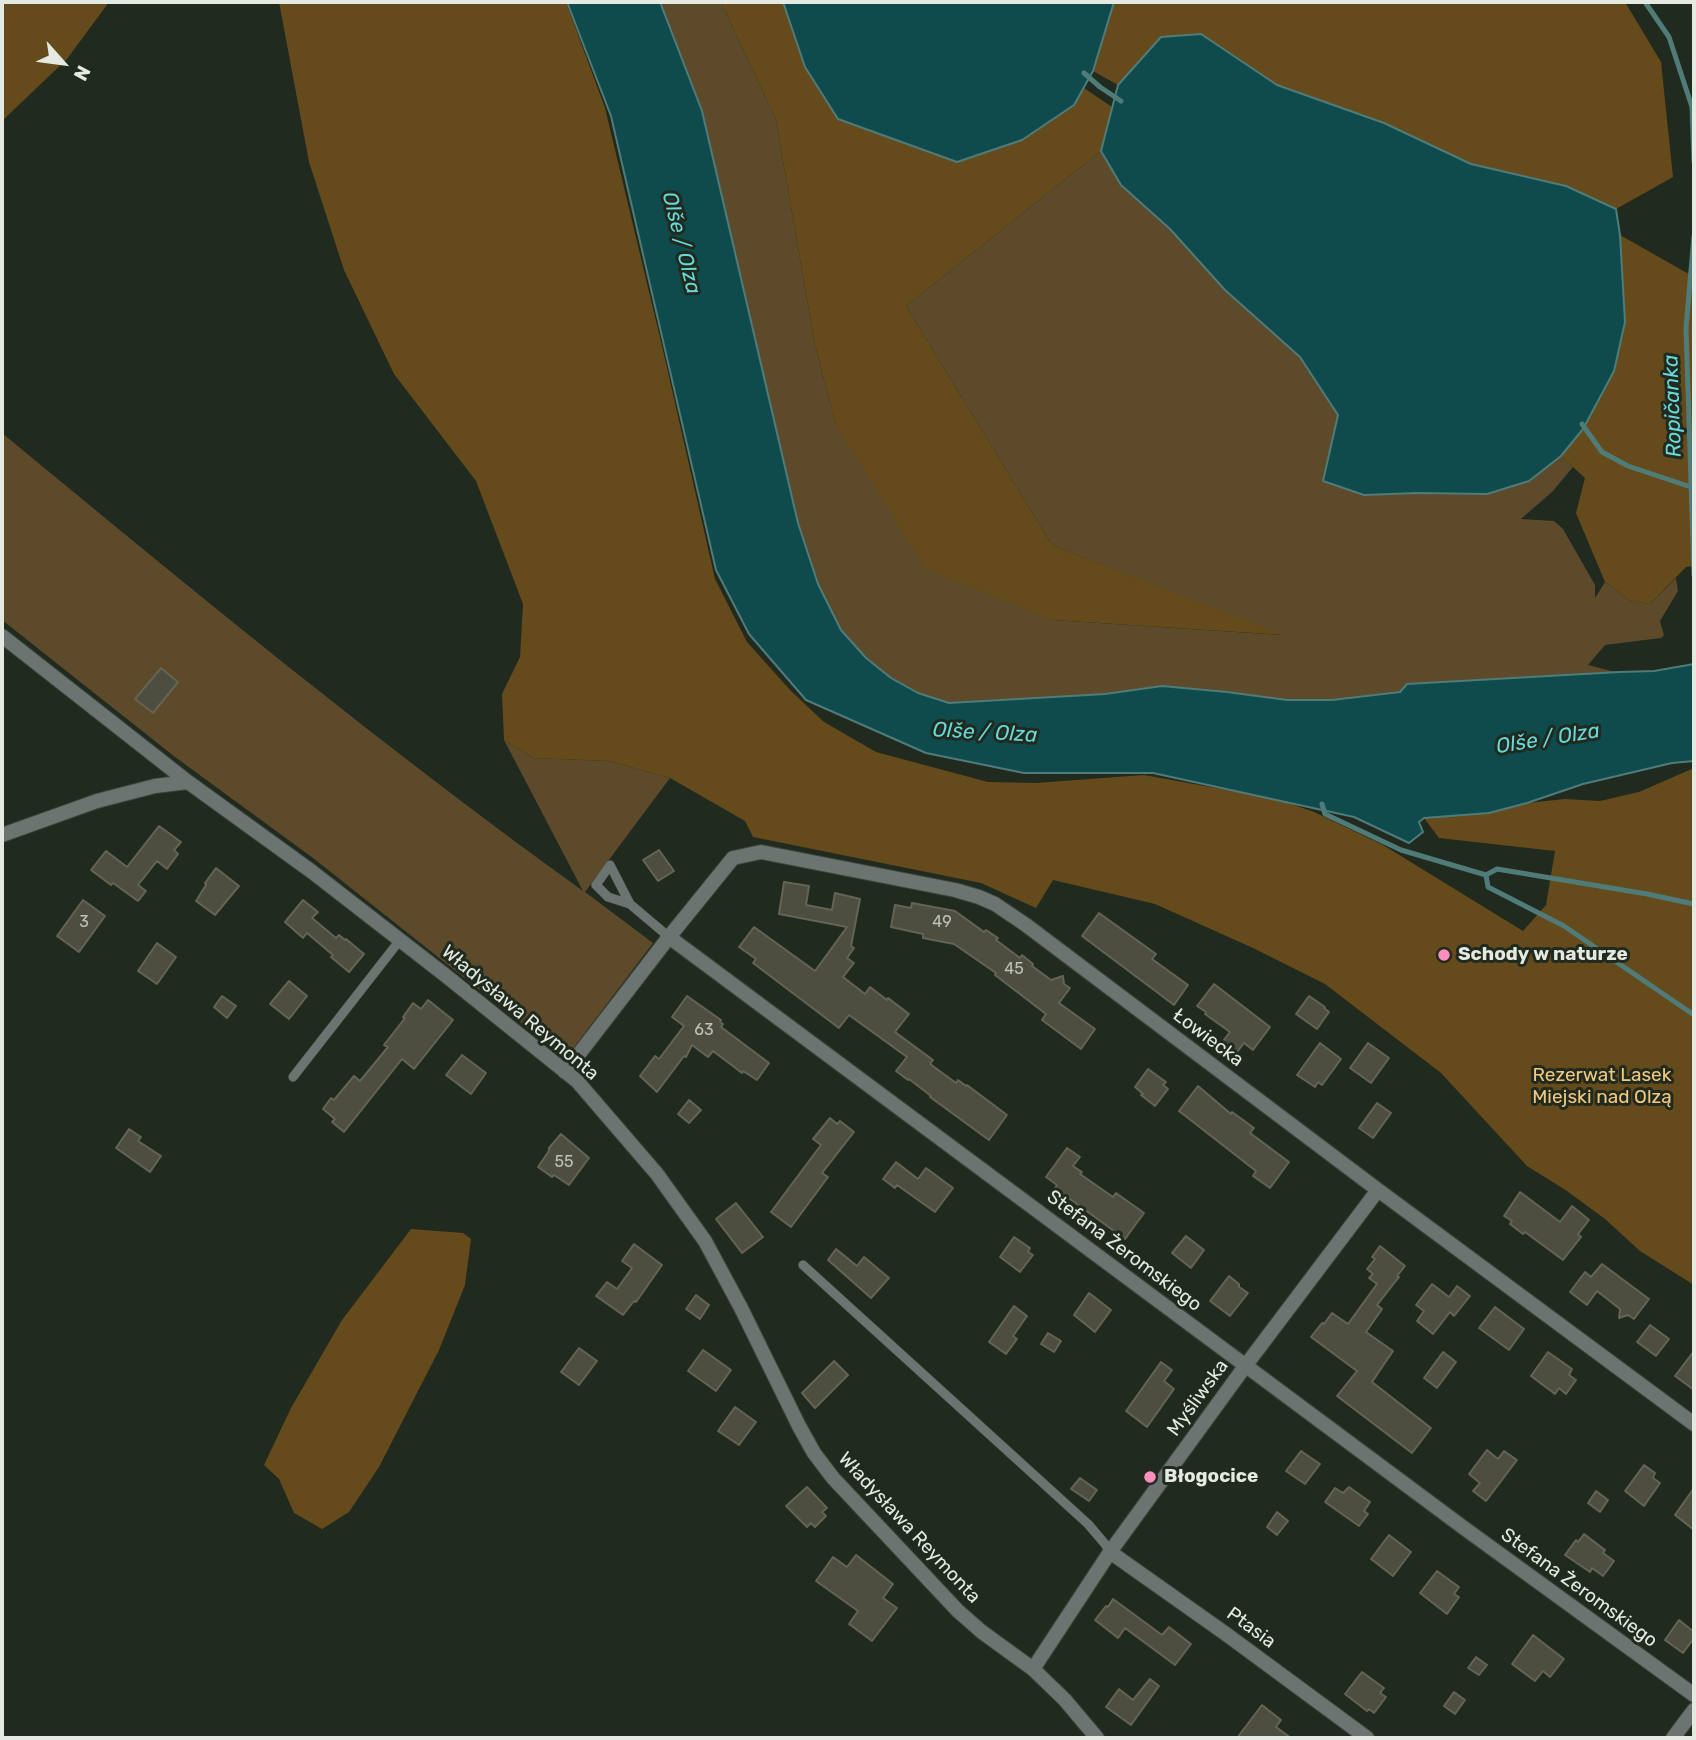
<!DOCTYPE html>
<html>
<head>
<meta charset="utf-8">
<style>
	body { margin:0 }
	#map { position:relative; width:1696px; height:1740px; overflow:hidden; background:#212a1e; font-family:Rubik,sans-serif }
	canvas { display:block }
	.frame { position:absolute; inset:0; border:4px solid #e4eae2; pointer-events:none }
	.north { position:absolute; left:28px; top:28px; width:70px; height:70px; -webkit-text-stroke:5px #212a1e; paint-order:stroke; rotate:118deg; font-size:19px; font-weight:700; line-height:28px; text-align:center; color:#e4eae2 }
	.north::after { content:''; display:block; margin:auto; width:24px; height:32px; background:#e4eae2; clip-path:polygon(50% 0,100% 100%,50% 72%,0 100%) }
</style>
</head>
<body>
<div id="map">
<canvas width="1696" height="1740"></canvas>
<div class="frame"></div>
<div class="north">N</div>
</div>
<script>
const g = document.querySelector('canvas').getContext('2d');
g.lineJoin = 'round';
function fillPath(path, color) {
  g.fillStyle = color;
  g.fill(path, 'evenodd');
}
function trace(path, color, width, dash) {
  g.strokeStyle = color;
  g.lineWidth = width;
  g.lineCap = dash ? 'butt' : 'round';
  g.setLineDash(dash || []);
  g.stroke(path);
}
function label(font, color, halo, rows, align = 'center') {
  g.font = font + ' Rubik,sans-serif';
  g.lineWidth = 6;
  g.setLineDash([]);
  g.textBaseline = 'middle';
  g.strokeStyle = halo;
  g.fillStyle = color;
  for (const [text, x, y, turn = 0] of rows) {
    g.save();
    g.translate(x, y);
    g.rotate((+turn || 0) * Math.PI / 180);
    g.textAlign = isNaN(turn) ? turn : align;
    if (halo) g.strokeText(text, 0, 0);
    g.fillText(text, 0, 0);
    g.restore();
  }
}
fillPath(new Path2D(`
	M660,2H721L776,120L815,345L836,425L1053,620L1282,635L1052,545L906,306L1101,151L1121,185L1170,228L1225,290L1300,357L1338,415L1364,495L1416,493L1529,481L1561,456L1573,467L1553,491L1521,519L1554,521L1563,529L1595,585V598L1605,582L1629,600L1650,604L1676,578L1678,591L1660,621L1664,635L1661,638L1605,645L1588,665L1615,672L1521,678L1332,700H1286L1227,692L1162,686L1105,694L949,703L918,693L891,678L866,658L841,630L818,584L798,523L702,111Z
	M2,433C192,590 383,747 583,891L504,740L534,758L609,761L670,778L585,892L653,943L572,1050L558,1052L313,858L175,757L2,620Z`), '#5c4a2b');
fillPath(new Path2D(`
	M2,2H109L67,59L2,121Z
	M279,2H566L605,108L662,346L715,579L747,642L791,691L824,722L876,752L988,782L1036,783L1144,775L1277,799L1314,812L1383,845L1523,931L1546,905L1555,851L1439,838L1424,818L1489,813L1527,803L1565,799L1600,801L1639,792L1694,768V1285L1640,1251L1605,1219L1567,1191L1527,1166L1441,1073L1325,984L1253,948L1155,904L1053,880L1036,908L981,883L753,837L745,821L670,778L609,761L534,758L504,740L502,694L520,657L523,604L476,481L394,374L344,270L309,162Z
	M721,2H783L805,66L1074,105L1084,88L1112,107L1101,151L906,306L1052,545L1285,635L1053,620L926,569L836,425L815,345L776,120Z
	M1114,2H1625L1661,62L1673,177L1616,209L1566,186L1471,164L1384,123L1277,85L1229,52L1161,37L1118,85L1093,71Z
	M1620,235L1694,277V566L1686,567L1650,604L1629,600L1605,582L1576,513L1585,478L1561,456L1583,429L1625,322Z
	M411,1229L463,1233L471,1239L465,1285L439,1350L379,1467L349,1512L322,1529L294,1513L279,1479L264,1465L291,1408L342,1320Z`), '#654b1b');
const water = new Path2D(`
	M567,2H660L702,111L798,523L818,584L841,630L866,658L891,678L918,693L949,703L1105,694L1162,686L1227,692L1287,700H1332L1400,692L1407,684L1619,672L1654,671L1694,664V761L1672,763L1583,784L1527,803L1489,813L1424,818L1419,822L1423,832L1409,843L1354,817L1153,773H1024L926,753L806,700L749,634L716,570L611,116Z
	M783,2H1114L1093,71L1074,105L1022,140L957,162L838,119L805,67Z
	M1201,34L1277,85L1384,123L1471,164L1566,186L1616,209L1620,235L1625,322L1614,371L1583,429L1561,456L1529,481L1487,494L1416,493L1364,495L1323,481L1338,415L1300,357L1225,290L1170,229L1121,185L1101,151L1118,85L1161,37Z`);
fillPath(water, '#0f4b4c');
trace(water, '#4f7b79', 2);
trace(new Path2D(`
	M1645,2L1669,37L1692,107L1694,162
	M1084,73L1100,87L1121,101
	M1694,236L1686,328L1694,575
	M1582,424L1602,452L1628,466L1691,487
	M1322,804L1325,814L1401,850L1486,875L1497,869L1647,894L1694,904
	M1486,875L1488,887L1564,926L1694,1015`), '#4f7b79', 5);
const building = new Path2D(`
	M161,668L178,682L153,713L135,699Z
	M159,826L181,842L174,850L178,854L167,869L157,861L138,885L146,891L138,901L113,883L111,885L91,870L106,851L127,867Z
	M659,850L674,871L658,881L643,860Z
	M216,868L239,886L215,915L196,901L206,885L205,883Z
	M784,882L809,886L806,905L832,910L835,893L860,899L851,946L854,948L847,958L854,963L843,977L865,994L870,987L887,1000L888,998L909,1014L895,1032L933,1060L930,1064L956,1083L958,1080L966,1086L967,1085L1007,1115L989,1140L930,1097L931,1096L909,1079L908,1080L896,1071L907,1057L849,1015L839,1028L753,963L756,959L739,947L754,927L815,971L847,927L779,914Z
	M83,900L105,916L79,952L57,936Z
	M303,900L318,912L312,918L336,938L339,935L345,940L346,939L364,954L349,972L331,957L333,955L307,933L303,938L285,922Z
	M912,903L955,911L984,932L986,930L998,938L996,940L1020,958L1022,955L1033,964L1032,966L1051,980L1063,976L1064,984L1070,988L1059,1003L1095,1029L1081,1049L1042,1020L1046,1014L995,975L996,973L954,944L923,938V934L891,927L895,905L911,908Z
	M1099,913L1156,954L1152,959L1188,985L1174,1005L1082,936Z
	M157,943L176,957L157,984L138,971Z
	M289,981L307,996L289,1019L270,1004Z
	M1214,984L1270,1027L1253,1050L1244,1043L1234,1056L1220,1045L1230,1032L1205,1014L1206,1012L1197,1006Z
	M222,996L236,1006L227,1018L214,1007Z
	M687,996L721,1020L720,1022L723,1024L721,1027L769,1063L757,1080L743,1071L742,1073L713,1051L708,1057L692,1045L686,1057L684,1056L657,1092L640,1076L655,1056L659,1059L684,1026L672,1017Z
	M1309,996L1325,1007L1324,1008L1329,1012L1317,1029L1296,1014Z
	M428,1000L453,1020L414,1069L402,1059L344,1132L332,1122L335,1119L323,1109L331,1098L334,1100L354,1076L360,1081L388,1047L384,1045L405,1018L403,1017L413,1003L421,1009Z
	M1320,1043L1341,1059L1322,1085L1318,1082L1315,1087L1297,1075Z
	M1368,1043L1389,1058L1371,1083L1350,1068Z
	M462,1055L486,1073L471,1094L446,1075Z
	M1148,1069L1166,1082L1163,1085L1168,1089L1155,1106L1141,1095L1143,1094L1135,1087Z
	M1198,1086L1231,1114L1232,1112L1254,1128L1250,1133L1289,1162L1270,1188L1253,1176L1256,1171L1179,1111Z
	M689,1100L701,1110L689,1123L678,1114Z
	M1377,1103L1391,1113L1373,1138L1359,1128Z
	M830,1118L837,1124L840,1121L854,1132L822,1173L828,1177L791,1227L771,1212L821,1145L813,1139Z
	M129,1129L141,1137L138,1141L161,1156L150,1172L116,1148Z
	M561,1134L589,1158L569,1185L554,1175L552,1177L538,1167L549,1151V1148Z
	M1067,1148L1080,1157L1073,1166L1082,1172L1080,1174L1113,1197L1116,1193L1144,1213L1125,1239L1055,1188L1057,1185L1046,1177Z
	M896,1162L918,1179L926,1168L953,1188L935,1212L897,1185L895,1188L883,1179Z
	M1520,1192L1560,1222L1572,1206L1589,1220L1578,1234L1581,1237L1563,1260L1525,1232L1523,1234L1510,1224L1512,1221L1504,1216Z
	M736,1203L763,1237L742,1253L716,1219Z
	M1186,1236L1204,1250L1191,1268L1172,1253Z
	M1014,1237L1030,1248L1028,1252L1033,1255L1020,1272L1000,1257Z
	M634,1244L662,1265L636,1302L634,1301L623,1315L596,1296L607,1282L617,1289L632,1268L622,1261Z
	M1380,1246L1405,1266L1397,1276L1399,1277L1377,1305L1382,1309L1366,1332L1393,1351L1372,1382L1431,1428L1412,1453L1337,1396L1357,1371L1311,1337L1322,1323L1324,1324L1332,1313L1348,1324L1377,1284L1369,1278L1373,1274L1367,1269L1375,1259L1372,1257Z
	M836,1249L857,1266L864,1257L889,1278L871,1298L828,1260Z
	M1602,1264L1649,1299L1634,1319L1628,1315L1619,1318L1620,1309L1597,1291L1587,1305L1570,1292L1585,1272L1591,1277Z
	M1229,1276L1239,1284V1287L1248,1293L1230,1316L1210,1301Z
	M1432,1284L1449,1297L1457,1286L1470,1296L1454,1316L1450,1312L1433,1334L1417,1321L1424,1311L1416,1305Z
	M1089,1293L1111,1310L1095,1332L1074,1315Z
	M696,1295L709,1305L700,1319L686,1309Z
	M1014,1306L1027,1316L1013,1336L1017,1339L1006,1354L989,1342Z
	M1495,1307L1524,1329L1509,1350L1479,1328Z
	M1650,1325L1669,1339L1656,1356L1637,1342Z
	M1048,1333L1061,1341L1054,1352L1041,1344Z
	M579,1348L597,1361L579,1385L561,1372Z
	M703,1350L731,1370L716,1391L688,1371Z
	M1694,1351V1390L1675,1376Z
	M1443,1352L1456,1362L1437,1388L1424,1378Z
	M1548,1352L1572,1369L1569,1375L1576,1380L1566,1394L1559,1388L1555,1394L1531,1376Z
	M834,1361L848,1375L815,1408L802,1393Z
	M1161,1362L1172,1370L1164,1381L1174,1389L1147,1427L1126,1411Z
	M735,1407L756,1422L739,1445L718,1431Z
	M1487,1450L1498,1459L1504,1451L1517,1460L1486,1501L1473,1491L1480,1483L1469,1474Z
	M1301,1451L1320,1464L1305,1484L1286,1471Z
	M1644,1465L1655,1473L1653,1478L1660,1483L1644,1506L1625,1491Z
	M1080,1478L1097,1490L1089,1501L1071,1489Z
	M807,1487L827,1508L822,1512L826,1516L815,1527L811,1523L807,1527L786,1506Z
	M1349,1487L1370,1502L1364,1511L1368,1514L1359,1526L1325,1502L1335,1488L1343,1493Z
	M1694,1488V1530L1675,1515Z
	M1596,1491L1608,1500L1600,1512L1588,1503Z
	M1277,1512L1288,1521L1277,1535L1267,1527Z
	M1584,1534L1605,1550L1603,1553L1614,1561L1603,1576L1592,1568L1590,1572L1565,1555L1576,1540L1578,1542Z
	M1389,1535L1411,1552L1393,1576L1371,1559Z
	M856,1555L893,1584L883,1598L897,1608L872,1641L849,1624L858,1611L816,1581L833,1557L847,1567Z
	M1437,1571L1459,1587L1454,1594L1459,1597L1447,1614L1420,1593Z
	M1113,1599L1162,1635L1169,1627L1191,1644L1175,1665L1125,1628L1118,1638L1095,1620L1106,1606L1108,1607Z
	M1679,1620L1694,1632V1638L1683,1653L1665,1640Z
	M1533,1635L1564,1659L1550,1677L1543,1671L1535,1681L1512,1664Z
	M1476,1657L1487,1665L1479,1675L1468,1668Z
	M1362,1672L1384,1688L1380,1693L1386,1697L1374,1713L1369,1709L1367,1711L1345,1694Z
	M1150,1679L1159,1686L1131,1725L1106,1707L1119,1689L1133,1700Z
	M1454,1692L1465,1700L1455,1714L1444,1706Z
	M1262,1705L1281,1720L1276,1727L1291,1738H1237Z`);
fillPath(building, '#4d4e3f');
trace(building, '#636454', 2);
const service = new Path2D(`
	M630,904L608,897L596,885L610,865L630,904L669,937
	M293,1077L400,940
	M803,1265L1088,1524L1105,1544L1110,1552`);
const minor = new Path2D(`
	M2,636L188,782L311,871L445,975L577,1081L657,1174L705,1241L741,1308L799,1426L814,1453L833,1478L958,1611L982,1632L1033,1669L1065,1700L1097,1738
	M2,835L97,801L155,786L188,782
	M669,937L1464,1528L1694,1695
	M565,1072L669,937L733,858L761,852L955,890L979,897L995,904L1026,925L1378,1190L1694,1424
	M1110,1552L1226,1634L1367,1738
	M1033,1669L1110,1552L1246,1365L1378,1190
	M1673,1738L1694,1710`);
trace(service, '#3c4539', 10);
trace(minor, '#3c4539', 16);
trace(service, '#6c7471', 9);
trace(minor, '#6c7471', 14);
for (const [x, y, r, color] of [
	[1444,955,7,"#fd8ebe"],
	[1150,1477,7,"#fd8ebe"]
]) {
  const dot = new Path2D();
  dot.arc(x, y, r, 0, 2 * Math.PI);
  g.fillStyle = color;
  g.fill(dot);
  trace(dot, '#212a1e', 2.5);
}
label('16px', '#bec3b9', null, [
	["3",84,922],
	["49",942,922],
	["45",1014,969],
	["63",704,1030],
	["55",564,1162]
]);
label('bold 19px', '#e4eae2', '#212a1e', [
	["Schody w naturze",1458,955],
	["Błogocice",1164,1477]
], 'left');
label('19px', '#e4eae2', '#212a1e', [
	["Władysława Reymonta",520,1013,40],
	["Łowiecka",1208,1038,37],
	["Stefana Żeromskiego",1124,1251,37],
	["Myśliwska",1198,1398,-54],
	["Władysława Reymonta",909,1528,47],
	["Stefana Żeromskiego",1579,1588,36],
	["Ptasia",1251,1628,36]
]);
label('19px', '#f3c980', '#212a1e', [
	["Rezerwat Lasek",1602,1076],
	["Miejski nad Olzą",1602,1098]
]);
label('italic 21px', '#68d8da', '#212a1e', [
	["Olše / Olza",681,243,76],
	["Ropičanka",1673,406,-92],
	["Olše / Olza",985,733,3],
	["Olše / Olza",1548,739,-9]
]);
</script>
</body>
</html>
